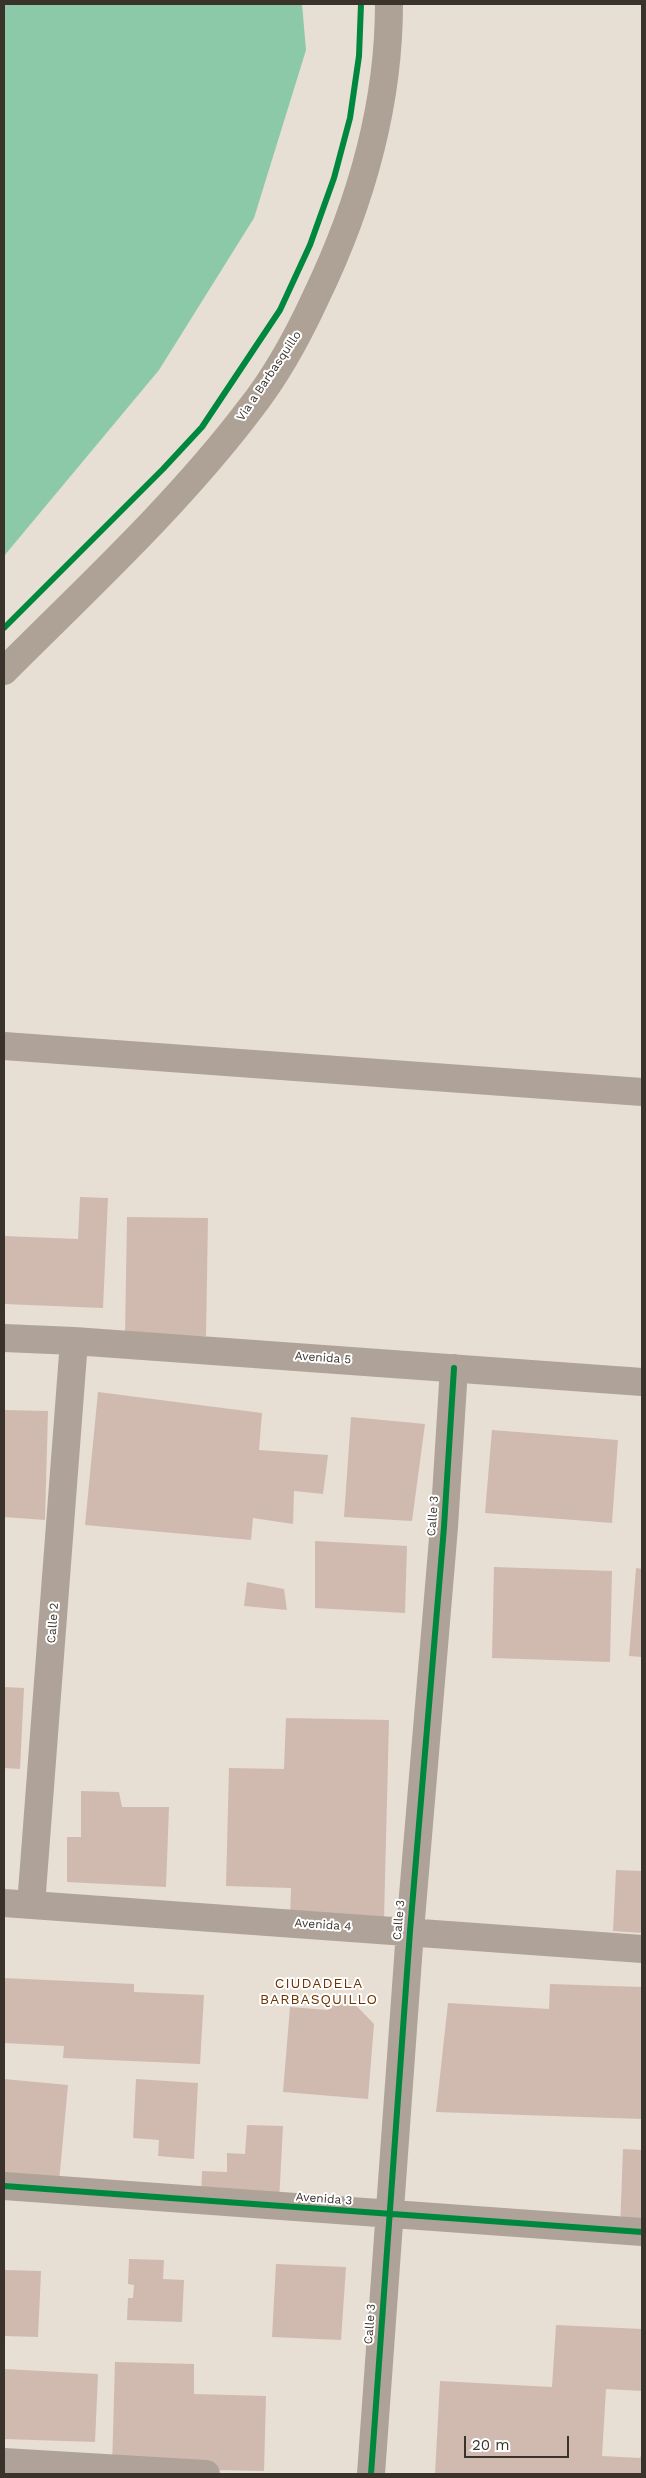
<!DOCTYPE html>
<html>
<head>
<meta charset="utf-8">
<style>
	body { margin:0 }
	#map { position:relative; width:646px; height:2478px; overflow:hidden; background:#e7ded4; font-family:"Work Sans",sans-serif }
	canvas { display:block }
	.frame { position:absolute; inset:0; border:5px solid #3a332c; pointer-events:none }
	.scale { position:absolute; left:464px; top:2436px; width:105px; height:22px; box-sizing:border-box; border:2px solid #3a332c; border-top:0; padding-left:6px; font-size:15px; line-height:18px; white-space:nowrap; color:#3a332c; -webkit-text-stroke:4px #fff; paint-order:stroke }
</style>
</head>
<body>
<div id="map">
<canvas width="646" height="2478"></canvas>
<div class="frame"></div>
<div class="scale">20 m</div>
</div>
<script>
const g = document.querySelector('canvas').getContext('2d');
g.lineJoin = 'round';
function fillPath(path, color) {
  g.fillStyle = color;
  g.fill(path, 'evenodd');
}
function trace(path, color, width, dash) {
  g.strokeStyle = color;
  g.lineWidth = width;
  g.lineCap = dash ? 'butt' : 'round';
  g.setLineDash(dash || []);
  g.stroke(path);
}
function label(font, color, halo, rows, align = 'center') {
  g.font = font + ' "Work Sans",sans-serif';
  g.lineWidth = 4;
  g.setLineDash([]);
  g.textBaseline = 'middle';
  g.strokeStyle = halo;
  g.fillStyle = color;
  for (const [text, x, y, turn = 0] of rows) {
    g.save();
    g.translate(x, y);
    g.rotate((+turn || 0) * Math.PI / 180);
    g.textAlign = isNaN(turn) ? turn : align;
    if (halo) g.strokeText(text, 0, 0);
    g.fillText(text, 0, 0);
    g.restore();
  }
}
fillPath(new Path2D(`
	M4,4H302L306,50L254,218L159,370L4,556Z`), '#8cc9a8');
fillPath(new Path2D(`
	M80,1197L108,1198L103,1308L4,1304V1236L78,1239Z
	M127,1217L208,1218L206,1336L125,1335Z
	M98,1392L262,1413L259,1450L328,1455L323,1494L294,1491L293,1524L253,1518L251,1540L85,1525Z
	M4,1410L48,1411L45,1520L4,1517Z
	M351,1417L425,1424L412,1521L344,1517Z
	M492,1430L618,1440L612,1523L485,1513Z
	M315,1541L407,1546L405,1613L315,1608Z
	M494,1567L612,1571L610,1662L492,1658Z
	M636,1568L642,1569V1657L629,1656Z
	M247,1582L284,1589L287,1610L244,1606Z
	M4,1687L24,1688L20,1769L4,1768Z
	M286,1718L389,1720L384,1919L290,1917L291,1888L226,1886L229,1768L284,1769Z
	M81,1791L119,1792L122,1807H169L166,1887L67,1882V1837H81Z
	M616,1870L642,1871V1933L613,1931Z
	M4,1978L134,1984V1992L204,1995L200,2064L63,2058L64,2046L4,2043Z
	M550,1984L642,1987V2119L436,2112L448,2003L549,2009Z
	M345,1994L374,2024L368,2099L283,2092L290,2007L328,2010Z
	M4,2079L68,2085L59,2182L4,2177Z
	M136,2079L198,2083L194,2159L158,2156L159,2140L133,2138Z
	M247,2125L283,2126L279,2202L201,2198L202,2171L227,2172V2153L245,2154Z
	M623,2149L642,2150V2230H620Z
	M129,2259L164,2260L163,2279L184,2280L182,2322L127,2320L128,2298H133L134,2285L128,2284Z
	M276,2264L346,2267L341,2340L272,2337Z
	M4,2270L41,2271L38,2337L4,2336Z
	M556,2325L642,2329V2391L606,2389L602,2456L640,2458L642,2453V2474H435L440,2381L552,2387Z
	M115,2362L194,2364V2394L266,2396L264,2471L112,2468Z
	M4,2369L98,2374L95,2442L4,2439Z`), '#d0baaf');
trace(new Path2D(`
	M4,1046L642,1092
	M4,1338L74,1341L642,1382
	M4,1903L642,1949
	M31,1905L74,1341
	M4,2186L642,2232
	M4,2462L206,2474
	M371,2474L410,1931L444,1527L454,1368`), '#afa399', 28);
trace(new Path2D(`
	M4,671C88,587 178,504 250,409C276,376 297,338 315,299C360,206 389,108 389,4`), '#aea296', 28);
trace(new Path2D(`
	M4,628L163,469L202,427L280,310L310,245L334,178L350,118L359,56L361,4
	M4,2186L642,2232
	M371,2474L410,1931L444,1527L454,1368`), '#00873e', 6);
label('12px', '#3a332c', '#fff', [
	["Via a Barbasquillo",269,376,-56],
	["Avenida 5",323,1358,4],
	["Calle 3",433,1516,-86],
	["Calle 2",53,1623,-86],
	["Calle 3",399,1920,-85],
	["Avenida 4",323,1925,4],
	["Avenida 3",324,2199,4],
	["Calle 3",370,2324,-86]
]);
g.letterSpacing = '1px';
label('14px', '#6e3201', '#fff', [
	["CIUDADELA",319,1984],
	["BARBASQUILLO",319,2000]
]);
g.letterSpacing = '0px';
</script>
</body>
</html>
